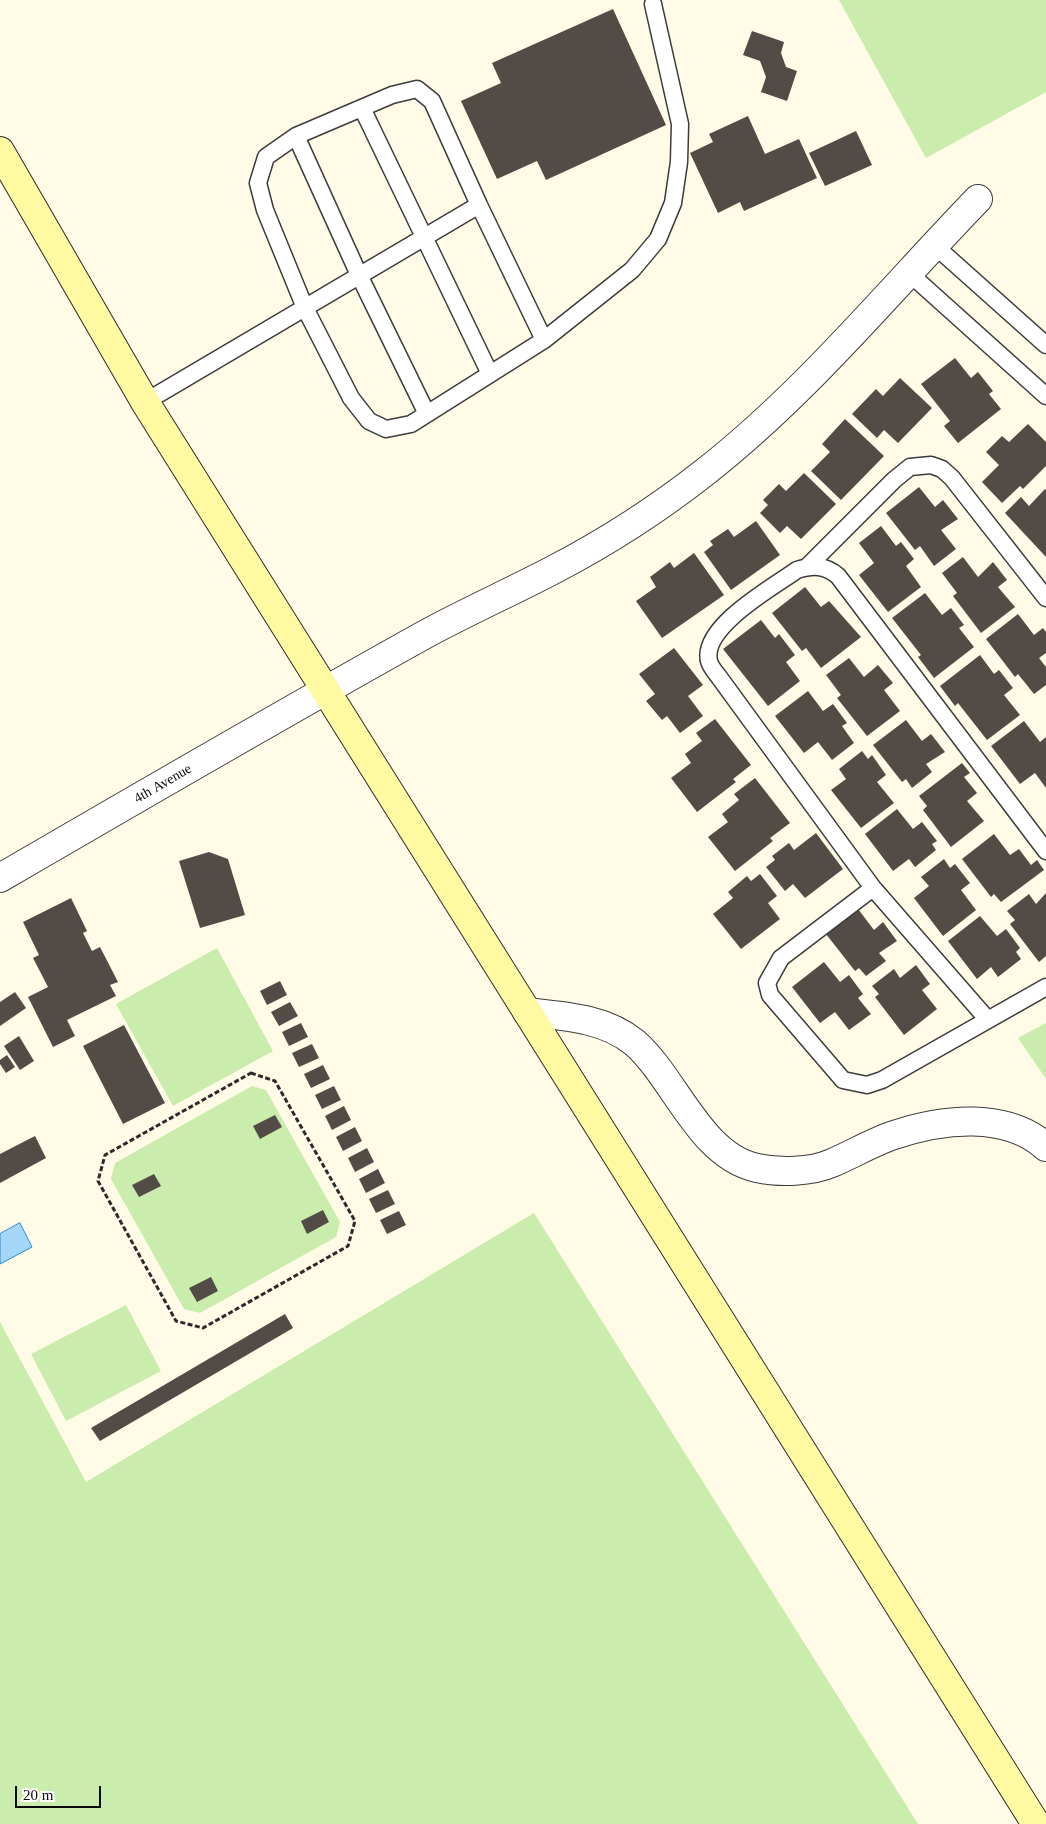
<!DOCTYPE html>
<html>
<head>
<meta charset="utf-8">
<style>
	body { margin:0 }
	#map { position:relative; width:1046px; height:1824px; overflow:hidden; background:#fffbe6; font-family:"Times New Roman",serif }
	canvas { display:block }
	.scale { position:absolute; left:15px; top:1786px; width:86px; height:22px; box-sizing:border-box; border:2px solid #090909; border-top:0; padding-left:6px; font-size:15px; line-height:18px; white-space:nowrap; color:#090909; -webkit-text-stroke:4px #fff; paint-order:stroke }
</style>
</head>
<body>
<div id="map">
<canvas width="1046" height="1824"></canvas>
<div class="scale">20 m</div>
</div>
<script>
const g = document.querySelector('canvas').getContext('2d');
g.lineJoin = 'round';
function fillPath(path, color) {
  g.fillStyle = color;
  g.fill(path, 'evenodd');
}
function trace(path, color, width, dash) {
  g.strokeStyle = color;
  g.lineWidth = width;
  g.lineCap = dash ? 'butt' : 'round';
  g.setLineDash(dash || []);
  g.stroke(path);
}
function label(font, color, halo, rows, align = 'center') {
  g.font = font + ' "Times New Roman",serif';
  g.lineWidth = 5;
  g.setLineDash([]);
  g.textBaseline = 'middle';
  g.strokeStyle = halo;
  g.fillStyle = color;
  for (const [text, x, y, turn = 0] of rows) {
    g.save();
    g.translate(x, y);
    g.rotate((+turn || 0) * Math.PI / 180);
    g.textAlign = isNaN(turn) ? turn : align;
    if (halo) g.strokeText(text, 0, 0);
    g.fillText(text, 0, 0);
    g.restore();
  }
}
fillPath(new Path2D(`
	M839,0H1046V92L926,158Z
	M217,948L273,1051L173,1106L116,1004Z
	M1046,1023V1079L1018,1038Z
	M252,1086L266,1090L340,1222L336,1237L200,1313L184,1309L111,1179L115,1163Z
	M534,1213L918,1824H0V1322L86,1482Z
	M126,1305L161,1371L66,1421L31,1354Z`), '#caecad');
const water = new Path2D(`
	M20,1223L32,1247L0,1264V1234Z`);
fillPath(water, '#a5d7fb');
trace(water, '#2788d8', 1);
fillPath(new Path2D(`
	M613,9L666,125L546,180L537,161L497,179L461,101L501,83L492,63Z
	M752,31L784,42L781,53L786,67L797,71L787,101L761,92L766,77L760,61L743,55Z
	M748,116L765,154L799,139L817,178L744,211L740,202L718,213L690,153L713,142L709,134Z
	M856,131L872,165L825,186L809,153Z
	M955,358L971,378L978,372L993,391L989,394L1001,409L958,443L944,426L950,421L921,384Z
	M900,378L932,408L898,443L884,430L877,438L852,414L876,389L883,396Z
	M845,419L884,456L841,500L811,471L830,452L822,444Z
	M1028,424L1046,442V466L1023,489L1020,486L1002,503L982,482L999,465L986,452L1002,436L1009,442Z
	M804,473L836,504L801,539L787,526L780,533L760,513L768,505L763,500L779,484L786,491Z
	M919,487L935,507L943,500L958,519L941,530L956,549L934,566L920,546L915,550L886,513Z
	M1045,489L1046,490V557L1005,513L1021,497L1029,506Z
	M756,521L780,555L731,590L704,552L713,545L710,541L728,529L734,537Z
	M881,526L896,546L901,542L914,559L906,566L921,587L888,612L859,575L874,563L859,543Z
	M694,553L724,595L662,638L636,601L656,587L650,577L670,562L674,568Z
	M963,557L978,577L993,562L1007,580L998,587L1015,607L981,633L953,596L957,593L942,573Z
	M805,587L821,607L829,601L861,637L821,668L806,648L802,651L772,613Z
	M925,593L942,615L951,608L964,625L959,628L974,647L934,678L918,657L921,655L892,618Z
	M1018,614L1034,635L1043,628L1046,632V653L1039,658L1046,667V685L1034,694L1018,674L1015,677L986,639Z
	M761,620L775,638L779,634L795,655L786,662L800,681L768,706L723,649Z
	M674,648L703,685L688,696L703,716L680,733L667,716L662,720L646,701L655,694L639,674Z
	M980,655L994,674L999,670L1013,688L1004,695L1020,715L987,740L958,703L955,706L940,686Z
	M849,658L864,677L878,665L893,683L884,690L900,711L867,736L837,698L841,695L826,675Z
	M808,691L823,711L833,704L847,723L842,726L854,743L832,760L818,742L804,753L775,716Z
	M715,719L751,765L733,779L736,782L697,812L671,778L691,763L685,754L702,741L696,733Z
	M906,720L922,741L931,734L945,752L926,764L932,772L912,788L906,779L902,782L873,745Z
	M1024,721L1040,742L1046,737V788L1035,773L1020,784L991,746Z
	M862,751L868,759L872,755L886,775L877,782L894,803L861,828L831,790L846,779L839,769Z
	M962,763L970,773L964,777L977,793L967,801L984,821L951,847L923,810L927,806L919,796Z
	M755,778L790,823L770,838L773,841L735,871L708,837L728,822L722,814L739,800L734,794Z
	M897,809L913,829L922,822L937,841L932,844L936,850L915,867L909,859L893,871L865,834Z
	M816,833L843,869L805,898L793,884L785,891L766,867L775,860L772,856L789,843L794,850Z
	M994,834L1010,855L1019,849L1031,865L1037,860L1044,870L1001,902L994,894L991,897L962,859Z
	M209,852L228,859L245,915L200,928L179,861Z
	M944,859L950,868L955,864L970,883L961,890L976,910L943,936L914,898L929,886L921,877Z
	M760,874L777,896L768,903L780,919L741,949L713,914L733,898L728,892L747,876L751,881Z
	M1046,893V956L1039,962L1010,924L1015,920L1007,911L1029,894L1036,904Z
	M71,898L87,931L83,933L92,951L100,947L118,982L110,985L116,996L67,1020L75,1036L53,1047L28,997L48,987L33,958L39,955L23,922Z
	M858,909L874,930L883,922L897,941L879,953L886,961L866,976L859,968L855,971L826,934Z
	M980,916L997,936L1006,929L1020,948L1016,952L1021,959L998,977L991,967L977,979L948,941Z
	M824,962L840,982L849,975L863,994L858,998L871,1014L849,1030L835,1012L820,1023L792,987Z
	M916,965L930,984L922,990L937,1009L904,1035L875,997L879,994L872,986L894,969L900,978Z
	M280,981L287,995L267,1005L260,991Z
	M15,992L26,1008L0,1026V1002Z
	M290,1002L298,1016L279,1026L271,1012Z
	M301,1023L308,1037L289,1046L282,1032Z
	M124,1025L165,1103L123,1124L83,1046Z
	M19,1036L34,1061L20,1070L4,1046Z
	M312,1044L319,1058L299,1067L292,1053Z
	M7,1055L15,1067L6,1073L0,1064V1060Z
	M323,1065L330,1079L311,1088L304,1074Z
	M334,1086L341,1100L322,1109L315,1095Z
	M344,1106L351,1120L332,1130L325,1116Z
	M275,1115L282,1127L260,1139L253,1126Z
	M355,1127L362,1141L343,1151L336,1137Z
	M35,1136L46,1158L0,1183V1154Z
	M367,1148L374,1162L355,1172L348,1158Z
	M378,1169L385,1183L366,1193L359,1179Z
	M154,1174L161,1186L139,1197L132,1185Z
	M388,1190L395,1204L376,1213L369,1199Z
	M323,1210L329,1222L307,1234L301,1221Z
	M399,1211L406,1225L387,1234L380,1220Z
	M211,1277L218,1291L197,1302L189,1288Z
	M285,1314L293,1328L100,1441L91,1428Z`), '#534b45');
const service = new Path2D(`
	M362,108L490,374
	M296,136L359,275L427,414
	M934,245L1046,345
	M909,273L1046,396
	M544,340L479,205L432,101L417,89L392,95L296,136L266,157L258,183L265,210L305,308L351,398L369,421L386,429L411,424L544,340L632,270L658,239L673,203L679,162L680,124L653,4
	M145,402L479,205
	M808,566L894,480L910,467L931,465L942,469L952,478L1046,598
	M873,888L781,958L767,983L770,995L843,1080L867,1085L882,1080L1046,987
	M988,1020L873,888L719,677C715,672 710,666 709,661C701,627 773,587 797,570C813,565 825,565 838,576L1046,851`);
const minor = new Path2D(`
	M0,878C141,796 282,714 424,635C466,612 511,592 553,570C607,542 658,509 705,472C806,393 889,291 978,199
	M527,1012C564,1016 605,1018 635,1043C675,1078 700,1156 757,1168C780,1173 811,1172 832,1163C853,1154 873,1142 894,1135C942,1119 1006,1111 1046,1147`);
const secondary = new Path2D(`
	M0,151L145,402L1036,1824`);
trace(service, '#3c3c3c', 19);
trace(minor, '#3c3c3c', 30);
trace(secondary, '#2b2b2b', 30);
trace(new Path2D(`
	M251,1073L275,1081L355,1221L348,1246L203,1328L176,1321L98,1181L105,1155Z`), '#2b2b2b', 3, [5, 2.5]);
trace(service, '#fff', 16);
trace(minor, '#fff', 28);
trace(secondary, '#fff9a1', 28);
label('14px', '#090909', '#fff', [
	["4th Avenue",163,784,-30]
]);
</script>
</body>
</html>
